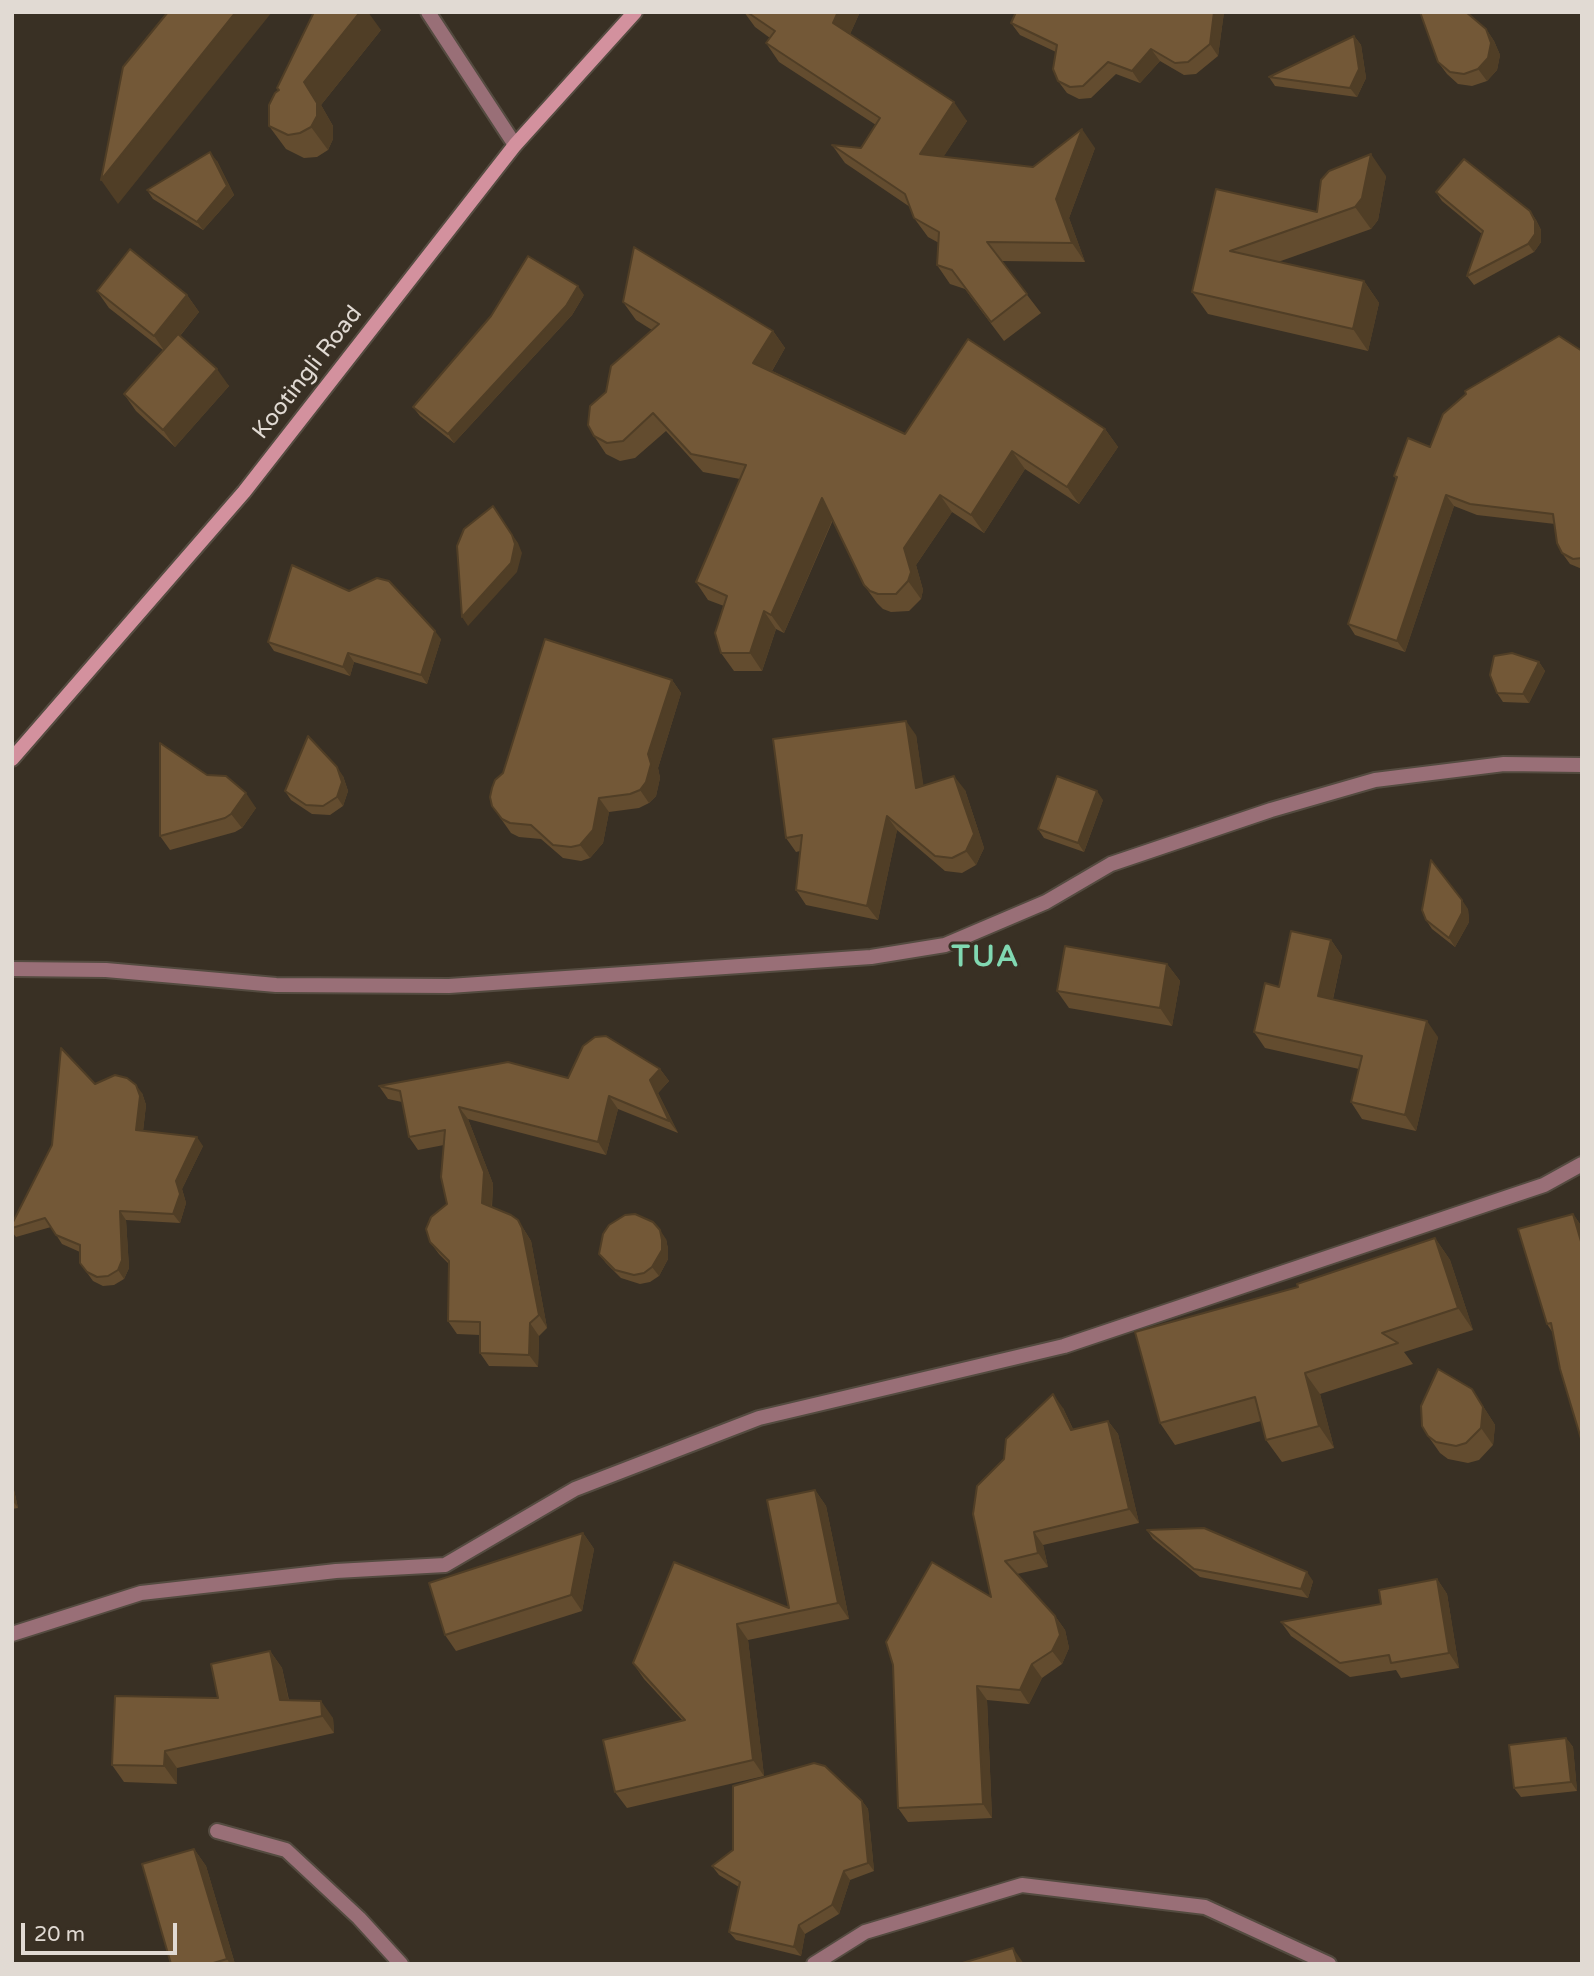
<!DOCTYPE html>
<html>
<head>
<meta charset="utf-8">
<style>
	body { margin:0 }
	#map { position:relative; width:1594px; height:1976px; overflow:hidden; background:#393024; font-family:"Varela Round",sans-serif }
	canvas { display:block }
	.frame { position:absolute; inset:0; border:14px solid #e1dad3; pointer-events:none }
	.scale { position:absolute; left:21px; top:1923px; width:156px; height:32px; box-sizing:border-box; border:4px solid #e1dad3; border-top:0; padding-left:9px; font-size:21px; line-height:24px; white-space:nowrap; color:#e1dad3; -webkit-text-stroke:5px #393024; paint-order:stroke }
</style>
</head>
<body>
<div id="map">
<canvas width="1594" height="1976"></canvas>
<div class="frame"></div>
<div class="scale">20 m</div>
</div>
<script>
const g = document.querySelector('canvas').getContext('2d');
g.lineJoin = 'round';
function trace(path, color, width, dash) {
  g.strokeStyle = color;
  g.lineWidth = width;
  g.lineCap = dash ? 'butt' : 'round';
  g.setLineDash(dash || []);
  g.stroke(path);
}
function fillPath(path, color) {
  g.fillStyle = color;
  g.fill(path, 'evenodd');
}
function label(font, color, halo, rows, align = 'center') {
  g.font = font + ' "Varela Round",sans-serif';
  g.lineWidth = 6;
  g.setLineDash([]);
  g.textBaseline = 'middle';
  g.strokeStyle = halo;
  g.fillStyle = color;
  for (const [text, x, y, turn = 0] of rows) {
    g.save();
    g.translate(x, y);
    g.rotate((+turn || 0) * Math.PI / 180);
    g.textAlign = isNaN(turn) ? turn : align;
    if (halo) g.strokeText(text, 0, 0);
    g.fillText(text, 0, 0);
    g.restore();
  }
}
const street = new Path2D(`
	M428,12L515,145
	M12,969L106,970L276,985L449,986L871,957L945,945L1046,902L1111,864L1271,810L1375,780L1504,764L1582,765
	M12,1634L141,1593L336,1571L445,1565L575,1489L759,1418L1064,1346L1544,1185L1582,1164
	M217,1831L286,1850L359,1918L401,1964
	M814,1964L865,1932L1022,1885L1205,1907L1329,1964`);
const secondary = new Path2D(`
	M12,759L244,492L515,145L635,12`);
trace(street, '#544b40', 18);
trace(secondary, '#544b40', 18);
trace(street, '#996f77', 14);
trace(secondary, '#d3919e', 14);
fillPath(new Path2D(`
	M744,12H860L850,34L967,121L943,157L1033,167L1095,148L1069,218L1085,262L1001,261L1041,313L1004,341L965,289L950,284L937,265L939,243L928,237L914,218L910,207L845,163L832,145L861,148L876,125L779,62L766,43L770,38L755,27Z
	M1016,12H1224L1218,56L1196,74L1184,75L1160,61L1140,83L1116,74L1091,98L1079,99L1067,93L1058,81L1056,52L1020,35L1011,23Z
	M1486,29L1494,41L1500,55L1497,70L1487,81L1472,86L1458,84L1447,74L1438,62Z
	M381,30L321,105L333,126V139L328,150L317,157L304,158L286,149L269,126L278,90L277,88Z
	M1354,36L1361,45L1366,78L1357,97L1275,86L1269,77Z
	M217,161L234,195L203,230L153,199L147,190Z
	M1386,176L1378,220L1371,229L1278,262L1364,281L1379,303L1368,351L1208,314L1192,292L1216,189L1317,212Z
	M1436,192L1530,211L1536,220L1541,230V242L1534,252L1474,285L1467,276L1482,234L1442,201Z
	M97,291L187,295L199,312L180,336L229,386L175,447L136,411L124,394L163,350L109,308Z
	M584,295L572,315L454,443L420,416L413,407Z
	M623,302L773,331L785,348L772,371L905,434L1105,429L1118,447L1079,504L1025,469L984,533L952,512L916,565L923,590L921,599L909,611L891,612L883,609L877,603L864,585L833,520L784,633L776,629L762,671H734L721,653L724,606L708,600L696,582L740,479L703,472L666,431L635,458L620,461L606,454L594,436L606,392L652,330L636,320Z
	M1582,351V569L1570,564L1562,553L1555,524L1477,515L1454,506L1405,652L1355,635L1348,624L1396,479L1394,476L1430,447Z
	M441,639L427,684L354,662L350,676L274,651L268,642Z
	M1539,662L1545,671L1529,703L1503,702L1497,693Z
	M672,680L681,693L658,768L660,778L656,796L649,803L639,808L609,812L603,843L590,858L581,861L563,858L541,839L519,837L511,833L492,806Z
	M916,735L923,785L965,790L984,848L976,865L962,873L945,871L897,830L878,920L806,905L796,890L800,851L796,852L786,838Z
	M207,775L256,808L242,828L235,832L170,850L160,836Z
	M343,776L348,791L343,806L330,815L312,814L291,800L285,791Z
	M1103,800L1084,852L1044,838L1038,829Z
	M1468,909L1469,922L1455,947L1432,929L1426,920Z
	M1331,940L1342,956L1333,999L1438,1037L1416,1131L1362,1119L1351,1102L1359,1069L1265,1048L1254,1032L1279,987Z
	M1167,964L1180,981L1172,1026L1069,1008L1057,991Z
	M660,1069L669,1081L658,1093L678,1133L618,1109L606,1155L468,1119L493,1184L492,1207L518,1220L531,1241L547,1328L539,1336L538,1367L489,1366L480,1353V1335L457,1334L448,1321L449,1264L439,1254L430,1242L447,1204L444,1145L418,1150L409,1137L402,1102L388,1099L379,1086L568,1078Z
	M95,1084L142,1093L146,1105L143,1131L203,1146L182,1189L186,1203L180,1223L126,1220L129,1268L124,1279L114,1285L103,1286L93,1281L80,1263V1252L62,1244L51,1227L16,1237L12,1232V1224Z
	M1573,1214L1582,1227V1442L1553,1333L1547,1324Z
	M1435,1238L1450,1260L1473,1330L1404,1352L1413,1364L1320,1394L1334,1448L1282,1462L1266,1440L1261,1421L1175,1445L1160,1423L1298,1287Z
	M666,1239L668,1249V1259L659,1276L650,1282L640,1284L621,1278L606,1263L599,1254Z
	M1472,1389L1495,1425L1493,1445L1479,1460L1468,1463L1448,1459L1440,1453L1428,1436Z
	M1063,1408L1073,1429L1108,1421L1118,1434L1139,1523L1043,1545L1048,1567L1017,1574L1055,1616L1065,1630L1069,1648L1062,1664L1042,1678L1029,1704L987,1700L992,1818L908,1822L898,1808L991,1597L1004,1459Z
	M12,1481L18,1508L12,1509Z
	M815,1490L826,1506L849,1619L748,1640L764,1776L627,1808L615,1792L683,1721L644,1679L633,1663L674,1562L789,1608Z
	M1147,1530L1313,1581L1308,1598L1200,1577L1153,1539Z
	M583,1533L594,1549L582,1611L456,1651L445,1635Z
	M1437,1579L1447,1594L1459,1668L1401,1678L1396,1670L1350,1677L1291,1636L1281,1622L1381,1604Z
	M270,1651L282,1668L289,1700L333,1718L334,1733L177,1768V1784L124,1782L112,1765L218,1698Z
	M1566,1738L1573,1747L1577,1791L1521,1797L1514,1788Z
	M862,1801L868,1809L874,1871L850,1880L839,1914L805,1934L801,1956L736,1940L729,1932L739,1887L719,1875L712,1866Z
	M194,1849L206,1866L235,1964H171Z`), '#634c2f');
fillPath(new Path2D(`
	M236,12H272L118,204L101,180Z
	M360,12H368L381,30L321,105L333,126V139L328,150L311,127L304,82Z
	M838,12H860L847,41L833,23Z
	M1214,12H1224L1218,56L1210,44Z
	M1486,29L1494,41L1500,55L1497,70L1487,81L1478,69Z
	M1354,36L1361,45L1366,78L1357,97L1350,88Z
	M1151,49L1160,61L1140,83L1132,71Z
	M954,102L967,121L933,173L920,154Z
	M1082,129L1095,148L1069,218L1085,262L1072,243L1056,199Z
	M210,152L217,161L234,195L203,230L197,222Z
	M1371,154L1386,176L1378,220L1371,229L1355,207Z
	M1530,211L1536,220L1541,230V242L1534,252L1528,244Z
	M1364,281L1379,303L1368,351L1353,329Z
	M578,286L584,295L572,315L454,443L448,434Z
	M187,295L199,312L166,353L154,336Z
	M773,331L785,348L766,381L753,363Z
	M217,369L229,386L175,447L163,430Z
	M1105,429L1118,447L1079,504L1067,487Z
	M1012,451L1025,469L984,533L971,515Z
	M940,495L952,512L916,565L923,590L921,599L908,581L904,548Z
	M1446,495L1454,506L1405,652L1397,641Z
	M822,498L834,516L784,633L771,615Z
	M493,506L518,543L522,553L517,572L468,626L462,617Z
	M764,611L776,629L762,671L750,653Z
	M435,631L441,639L427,684L421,675Z
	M348,653L354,662L350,676L343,667Z
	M1539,662L1545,671L1529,703L1523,694Z
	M672,680L681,693L658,768L660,778L656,796L649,803L640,790L648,754Z
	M906,721L916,735L926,802L916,788Z
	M337,767L343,776L348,791L343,806L337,797Z
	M954,776L965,790L984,848L976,865L966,851Z
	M1097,791L1103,800L1084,852L1078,843Z
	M246,793L256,808L242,828L231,814Z
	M599,798L609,812L603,843L590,858L580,845Z
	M887,816L897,830L878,920L867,906Z
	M1462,900L1468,909L1469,922L1455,947L1449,938Z
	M1331,940L1342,956L1330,1012L1318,996Z
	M1167,964L1180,981L1172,1026L1160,1008Z
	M1427,1021L1438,1037L1416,1131L1405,1115Z
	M660,1069L669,1081L658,1093L678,1133L669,1121L650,1080Z
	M136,1085L142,1093L146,1105L142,1139L136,1130Z
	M609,1096L618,1109L606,1155L598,1142Z
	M459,1107L468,1119L493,1184L491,1215L482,1203Z
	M197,1137L203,1146L182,1189L186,1203L180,1223L173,1214L176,1181Z
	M120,1211L126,1220L129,1268L124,1279L118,1270Z
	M1573,1214L1582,1227V1245Z
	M518,1220L531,1241L547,1328L539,1315Z
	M660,1230L666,1239L668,1249V1259L659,1276L652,1267Z
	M1435,1238L1450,1260L1473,1330L1458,1308Z
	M530,1323L539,1336L538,1367L529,1355Z
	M1305,1373L1320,1394L1334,1448L1319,1426Z
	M1472,1389L1495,1425L1493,1445L1481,1428Z
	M1053,1394L1063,1408L1080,1444L1071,1430Z
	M1108,1421L1118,1434L1139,1523L1129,1509Z
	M12,1481L18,1508L12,1500Z
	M815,1490L826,1506L849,1619L838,1603Z
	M1034,1532L1043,1545L1048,1567L1038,1553Z
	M583,1533L594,1549L582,1611L571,1595Z
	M1307,1572L1313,1581L1308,1598L1301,1589Z
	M1437,1579L1447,1594L1459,1668L1449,1653Z
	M1055,1616L1065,1630L1069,1648L1062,1664L1052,1651Z
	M737,1624L748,1640L764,1776L753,1760Z
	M270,1651L282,1668L292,1717L280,1700Z
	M1032,1664L1042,1678L1029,1704L1020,1690Z
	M977,1686L987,1700L992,1818L983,1804Z
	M321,1701L333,1718L334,1733L322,1716Z
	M1566,1738L1573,1747L1577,1791L1571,1782Z
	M165,1751L177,1768V1784L164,1766Z
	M862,1801L868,1809L874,1871L868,1863Z
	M194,1849L206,1866L235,1964H230L227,1959Z
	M844,1871L850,1880L839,1914L832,1905Z
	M799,1925L805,1934L801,1956L794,1947Z
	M1013,1948L1024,1964H1018Z`), '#503e26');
const building = new Path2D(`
	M168,12H236L101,180L123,67Z
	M314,12H360L304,82L317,103V116L311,127L300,133L288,135L269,126V105L275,93L279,90L277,88Z
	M747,12H838L833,23L954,102L920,154L1033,167L1082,129L1056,199L1072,243L987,242L1027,294L991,322L952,270L937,265L939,232L914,218L905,194L832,145L861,148L880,118L766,43L775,31Z
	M1016,12H1214L1210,44L1188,62L1175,63L1151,49L1132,71L1108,62L1083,86L1070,87L1058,81L1053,69L1057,45L1011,23Z
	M1420,12H1466L1486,29L1491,43L1488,58L1478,69L1464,74L1450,72L1438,62Z
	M1354,36L1359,69L1350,88L1269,77Z
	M210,152L227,186L197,222L147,190Z
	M1371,154L1362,198L1355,207L1230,251L1364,281L1353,329L1192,292L1216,189L1317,212L1321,180L1329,171Z
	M1464,159L1530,211L1535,221V234L1528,244L1467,276L1483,231L1436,192Z
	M634,247L773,331L753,363L905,434L968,339L1105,429L1067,487L1012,451L971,515L940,495L904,548L911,572L908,581L896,594H878L870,591L864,585L822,498L771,615L764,611L750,653H721L715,633L727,596L696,582L746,465L691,454L653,413L623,441L607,443L594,436L588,425L590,406L606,392L611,366L659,324L623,302Z
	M130,249L187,295L154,336L97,291Z
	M528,256L578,286L566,306L448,434L413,407L491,316Z
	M178,334L217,369L163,430L124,394Z
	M1559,336L1582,351V558L1573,559L1562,553L1557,543L1553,514L1470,504L1446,495L1397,641L1348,624L1397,477L1394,476L1408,438L1430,447L1443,414L1466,394L1465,391Z
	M493,506L512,535L515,544L511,563L462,617L457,546L464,529Z
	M292,565L349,591L377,578L389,581L435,631L421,675L348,653L343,667L268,642Z
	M545,639L672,680L648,754L651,764L646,782L640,790L630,794L599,798L593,830L580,845L571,847L553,845L531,825L510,823L502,819L492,806L490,797L492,788L495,780L503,773Z
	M1512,653L1539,662L1523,694L1497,693L1490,675L1494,656Z
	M906,721L916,788L954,776L974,834L966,851L952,858L935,856L887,816L867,906L796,890L802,835L786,838L773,739Z
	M308,736L337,767L342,782L337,797L323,806L306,805L285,791Z
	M160,743L207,775L226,776L246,793L231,814L225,818L160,836Z
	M1057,776L1097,791L1078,843L1038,829Z
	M1431,860L1462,900V913L1449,938L1426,920L1422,910Z
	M1291,931L1331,940L1318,996L1427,1021L1405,1115L1351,1102L1362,1056L1254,1032L1265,983L1279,987Z
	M1065,946L1167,964L1160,1008L1057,991Z
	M606,1036L660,1069L650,1080L669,1121L609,1096L598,1142L459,1107L484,1172L482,1203L511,1215L518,1220L522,1228L539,1315L530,1323L529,1355L480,1353V1322L448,1321L449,1261L430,1242L426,1229L431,1217L447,1204L441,1177L445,1130L409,1137L400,1091L379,1086L508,1062L568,1078L583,1046L595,1037Z
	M61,1048L95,1084L115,1075L127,1078L136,1085L140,1096L136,1130L197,1137L176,1181L180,1194L173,1214L120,1211L122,1260L118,1270L108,1276L97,1277L87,1272L80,1263V1245L56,1235L45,1218L12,1228V1224L52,1145Z
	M635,1214L653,1222L660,1230L662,1240V1250L652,1267L644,1273L634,1275L615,1270L599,1254L603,1234L609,1225L625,1215Z
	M1573,1214L1582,1245V1442L1560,1369L1551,1323L1547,1324L1518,1229Z
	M1435,1238L1458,1308L1382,1333L1398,1343L1305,1373L1319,1426L1266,1440L1255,1397L1160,1423L1135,1332L1298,1287L1297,1284Z
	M1438,1369L1472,1389L1483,1407L1481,1428L1466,1443L1456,1446L1436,1442L1428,1436L1422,1426L1421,1406Z
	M1053,1394L1071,1430L1108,1421L1129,1509L1034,1532L1038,1553L1005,1561L1055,1616L1060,1635L1052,1651L1032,1664L1020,1690L977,1686L983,1804L898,1808L893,1665L886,1642L932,1562L991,1597L973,1514L977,1486L1004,1459L1006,1439Z
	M815,1490L838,1603L737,1624L753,1760L615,1792L603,1740L685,1720L633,1663L674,1562L789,1608L767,1500Z
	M1204,1528L1307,1572L1301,1589L1194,1569L1147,1530Z
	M583,1533L571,1595L445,1635L429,1583Z
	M1437,1579L1449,1653L1391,1663L1389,1655L1340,1663L1281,1622L1381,1604L1379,1590Z
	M270,1651L280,1700L321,1701L322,1716L165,1751L164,1766L112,1765L115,1696L218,1698L211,1664Z
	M1566,1738L1571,1782L1514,1788L1509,1745Z
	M814,1763L825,1766L862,1801L868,1863L844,1871L832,1905L799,1925L794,1947L729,1932L740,1882L712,1866L733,1850V1786Z
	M194,1849L227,1959L210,1964H171L142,1864Z
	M1013,1948L1018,1964H959Z`);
fillPath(building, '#735837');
trace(building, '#503e26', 2);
label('23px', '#e1dad3', '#393024', [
	["Kootingli Road",308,373,-52]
]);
g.letterSpacing = '2px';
label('bold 30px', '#81d8b2', '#393024', [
	["TUA",986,958]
]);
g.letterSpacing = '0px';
</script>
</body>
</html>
